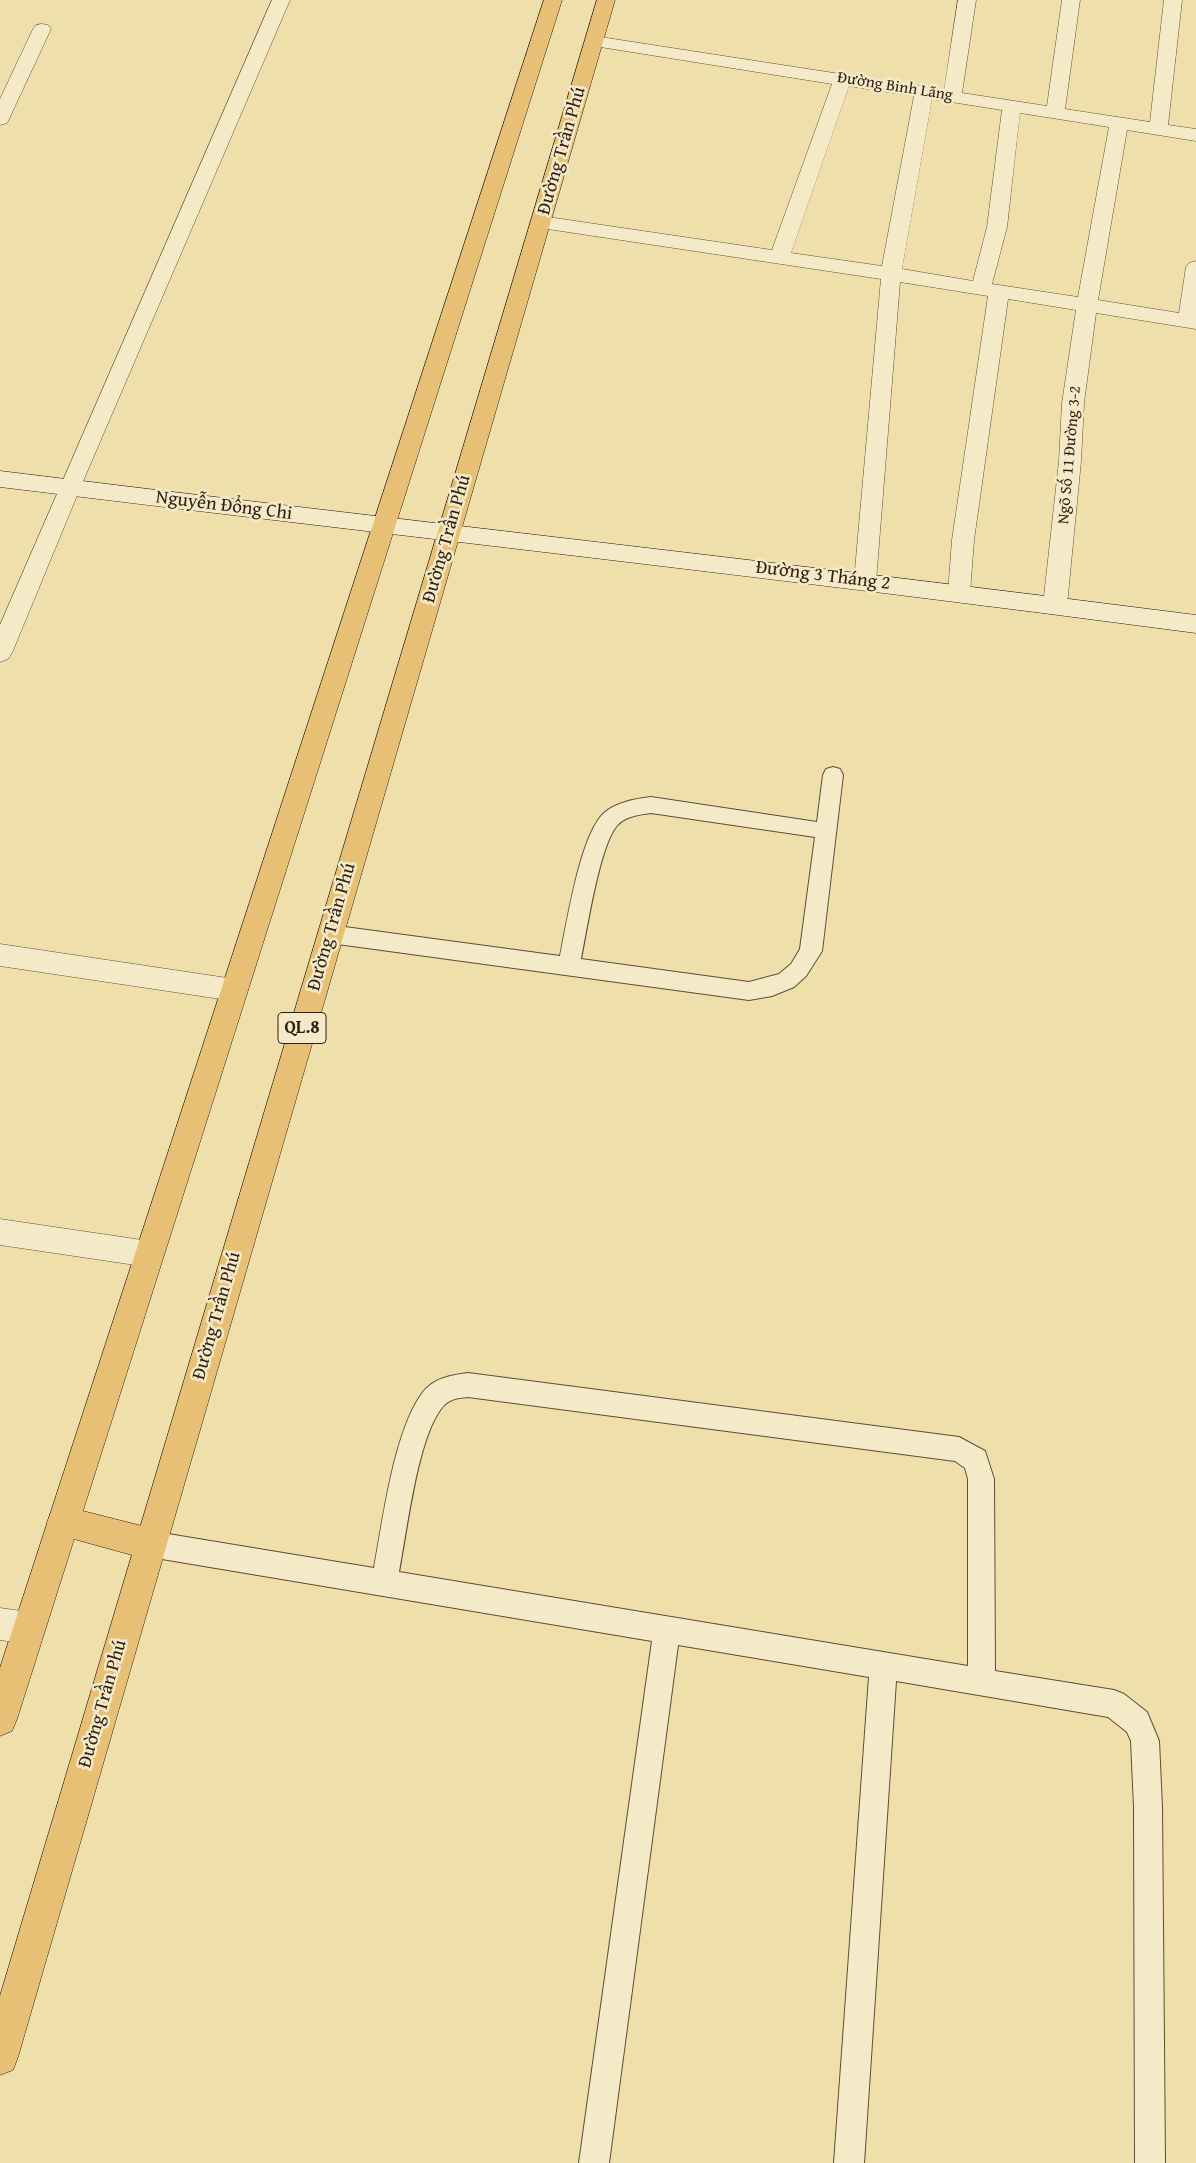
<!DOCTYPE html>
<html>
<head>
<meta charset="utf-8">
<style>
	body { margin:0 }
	canvas { display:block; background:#efdfaa }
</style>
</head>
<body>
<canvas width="1196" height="2163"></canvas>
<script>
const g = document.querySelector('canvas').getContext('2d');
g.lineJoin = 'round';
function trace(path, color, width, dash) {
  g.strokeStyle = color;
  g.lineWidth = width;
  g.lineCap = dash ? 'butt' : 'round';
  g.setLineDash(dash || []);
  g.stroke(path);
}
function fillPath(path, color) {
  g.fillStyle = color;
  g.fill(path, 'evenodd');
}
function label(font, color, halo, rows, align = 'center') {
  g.font = font + ' "Gentium Book Plus",serif';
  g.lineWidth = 5;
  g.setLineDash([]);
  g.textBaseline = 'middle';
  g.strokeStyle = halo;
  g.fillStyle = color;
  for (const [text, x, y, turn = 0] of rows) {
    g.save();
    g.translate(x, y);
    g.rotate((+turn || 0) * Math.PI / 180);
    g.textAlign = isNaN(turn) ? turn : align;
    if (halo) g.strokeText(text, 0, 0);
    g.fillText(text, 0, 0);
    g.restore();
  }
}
const lane = new Path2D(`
	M833,767L840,769L843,775L822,951L806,976L794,987L772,996L749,1000L330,943L322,940L319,934L322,928L330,925L560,956C567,923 580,835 604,813C616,802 635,799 651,797L817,822L823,775L826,769ZM651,813L815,837L800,949L791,964L779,974L749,982L581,959C587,930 599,849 616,827C624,816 638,815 651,813Z
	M468,1373L959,1437L985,1451L994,1479L995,1671L1114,1690L1124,1694L1147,1712L1159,1741L1162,1807L1165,2163H1135L1134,1807L1131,1741L1127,1732L1108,1717L896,1681L864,2163H834L869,1677L678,1645L609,2163H579L652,1641L150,1557L141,1553L137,1544L141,1535L150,1531L374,1568C383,1520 394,1430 423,1392C434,1378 452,1375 468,1373ZM468,1397L955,1461L965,1468L968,1479V1666L399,1572C407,1531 417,1441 441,1409C448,1399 457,1398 468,1397Z`);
const street = new Path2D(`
	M272,0H290L81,486L12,653L8,659L0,662V625Z
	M958,0H976L962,93L1047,106L1062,0H1080L1065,109L1150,122L1164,0H1182L1168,125L1196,129V141L1127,130L1098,300L1179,313L1186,267L1189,263L1196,261V329L1096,313L1084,403L1081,461L1067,605L1063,611L1055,613L1047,611L1043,605L1059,461L1062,403L1076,310L1008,299L974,540L970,593L967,599L959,601L951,599L948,593L952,540L988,296L900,282L876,581L873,587L865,589L857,587L854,581L881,279L541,228L534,226L531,222L534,218L541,216L772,250L832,84L594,46L588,45L585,41L588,37L594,36L944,90ZM849,86L914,96L882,266L791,253ZM932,99L1002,110L987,227L973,281L902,269ZM1020,113L1109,127L1078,297L992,284L1007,227Z
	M42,24L48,25L51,29L9,119L7,123L0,125V99L33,29L36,25Z
	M0,944L234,979L243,982L247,990L243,998L234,1001L0,966Z
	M0,1219L149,1241L159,1245L164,1254L159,1263L149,1267L0,1245Z
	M0,1608L29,1612L41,1616L45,1628L41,1640L29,1644L0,1640Z`);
const secondary = new Path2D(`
	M0,471C399,520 798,564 1196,615V633C798,580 399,536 0,487Z`);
const primary = new Path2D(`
	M63,1506L150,1528L161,1533L166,1544L161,1555L150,1560L52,1533L47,1522L52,1511Z`);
const highway = new Path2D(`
	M544,0H562L17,1719L12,1731L0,1736V1668Z
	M597,0H615L18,2057L13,2070L0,2075V1996Z`);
trace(lane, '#5e4d38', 2);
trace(street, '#5e4d38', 1);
trace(secondary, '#2d1c12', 1);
trace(primary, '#2d1c12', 1);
trace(highway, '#2d1c12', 1);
fillPath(lane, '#f5eac8');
fillPath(street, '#f5eac8');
fillPath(secondary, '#f5eac8');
fillPath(primary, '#e8c075');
fillPath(highway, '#e8c075');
label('16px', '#2d1c12', '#f5eac8', [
	["Đường Binh Lãng",895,87,9],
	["Ngõ Số 11 Đường 3-2",1070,455,-85]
]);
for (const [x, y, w] of [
	[302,1028,48]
]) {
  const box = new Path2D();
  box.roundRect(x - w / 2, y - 15.5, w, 31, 4);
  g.fillStyle = '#f5eac8';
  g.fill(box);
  trace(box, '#2d1c12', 1);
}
label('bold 18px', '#2d1c12', null, [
	["QL.8",302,1028]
]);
label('19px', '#2d1c12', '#f5eac8', [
	["Đường Trần Phú",562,151,-74],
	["Nguyễn Đổng Chi",224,506,7],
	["Đường Trần Phú",447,539,-74],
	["Đường 3 Tháng 2",823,576,7],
	["Đường Trần Phú",332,927,-74],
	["Đường Trần Phú",217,1316,-74],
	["Đường Trần Phú",103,1704,-74]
]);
</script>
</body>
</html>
